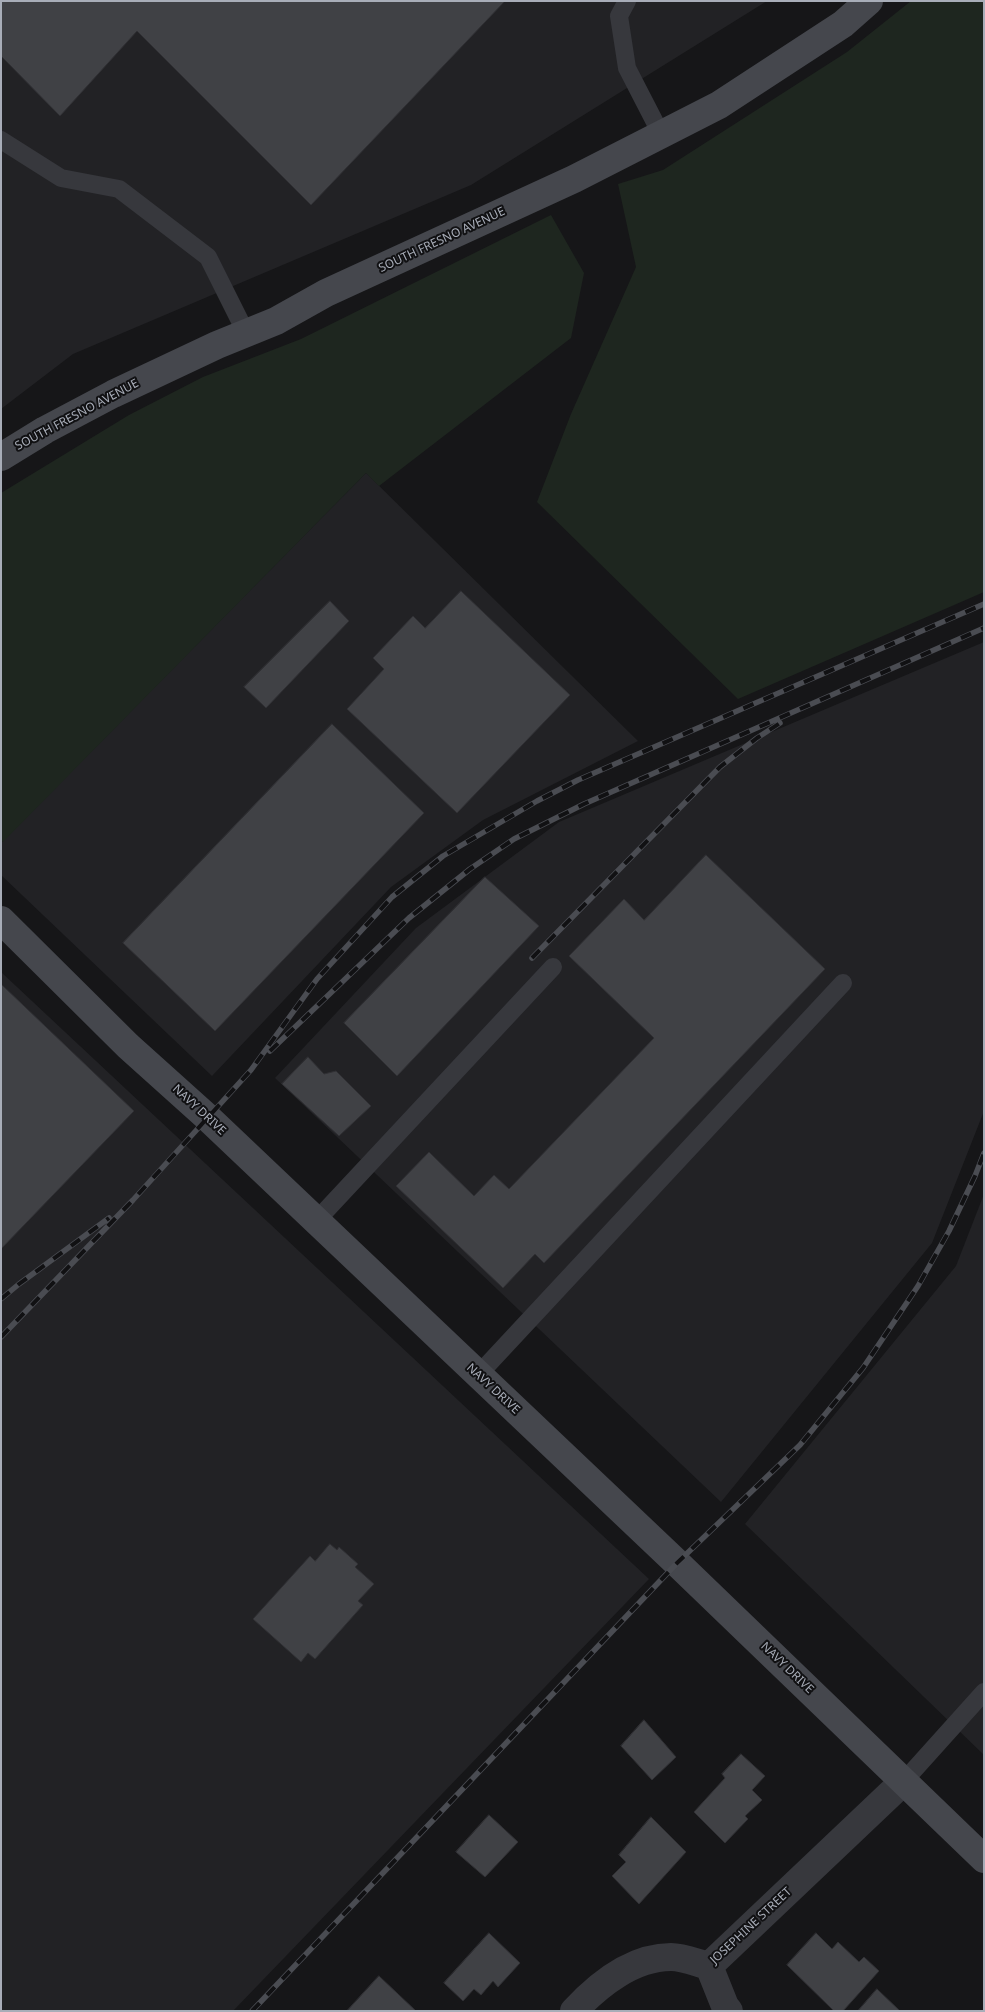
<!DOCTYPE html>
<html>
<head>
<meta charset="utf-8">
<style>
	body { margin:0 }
	#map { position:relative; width:985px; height:2012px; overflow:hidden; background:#161618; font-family:"Noto Sans",sans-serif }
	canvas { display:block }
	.frame { position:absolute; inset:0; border:2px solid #a8adb8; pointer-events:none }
</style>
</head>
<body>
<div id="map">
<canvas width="985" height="2012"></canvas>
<div class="frame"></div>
</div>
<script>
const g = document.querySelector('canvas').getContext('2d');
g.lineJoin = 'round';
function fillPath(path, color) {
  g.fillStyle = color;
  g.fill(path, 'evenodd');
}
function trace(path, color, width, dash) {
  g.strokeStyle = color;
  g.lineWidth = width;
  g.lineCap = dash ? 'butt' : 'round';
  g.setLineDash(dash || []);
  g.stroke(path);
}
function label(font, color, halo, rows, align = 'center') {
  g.font = font + ' "Noto Sans",sans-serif';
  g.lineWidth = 4;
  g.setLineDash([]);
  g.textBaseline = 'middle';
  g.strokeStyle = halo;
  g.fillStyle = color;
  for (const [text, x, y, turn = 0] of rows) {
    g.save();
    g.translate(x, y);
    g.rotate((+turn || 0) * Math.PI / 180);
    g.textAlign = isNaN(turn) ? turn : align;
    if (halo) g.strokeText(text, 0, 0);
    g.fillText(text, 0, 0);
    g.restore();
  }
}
fillPath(new Path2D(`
	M1,1H767L471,185L73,354L1,409Z
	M366,473L638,741L483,820L391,887L212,1076L1,875V843Z
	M984,642V1111L932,1243L721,1502L275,1078L416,928L559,822Z
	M1,972L649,1579L233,2011H1Z
	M984,1194V1755L745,1524L956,1266Z`), '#222225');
fillPath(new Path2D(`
	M911,1H984V592L738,699L537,502L571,414L636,267L618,184L663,170L847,52Z
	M551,215L584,273L571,338L379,486L366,473L3,842L1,840V493L129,415L203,377L301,339Z`), '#1e261f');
const building = new Path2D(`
	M1,1H505L311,205L137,31L60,116L1,56Z
	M461,591L570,695L457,813L347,709L384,669L373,658L413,616L425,628Z
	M330,601L349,621L266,708L244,687Z
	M332,724L424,813L215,1031L123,943Z
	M706,855L825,969L544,1263L535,1254L503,1288L396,1186L429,1152L474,1196L494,1175L509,1189L654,1038L569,956L624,899L644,920Z
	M485,877L539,926L397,1076L344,1023Z
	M1,984L134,1111L1,1249Z
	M308,1057L324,1074L336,1071L371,1106L339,1136L282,1084Z
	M330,1544L337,1550L339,1547L358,1564L355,1567L374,1584L358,1601L363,1605L315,1659L308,1653L301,1662L253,1619L310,1556L315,1561Z
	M644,1720L676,1757L652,1780L621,1746Z
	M741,1754L765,1776L752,1790L762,1800L745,1816L748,1819L725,1843L694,1812L725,1778L722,1774Z
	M489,1815L518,1842L485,1877L456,1852Z
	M651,1817L686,1852L639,1904L612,1876L626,1862L619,1855Z
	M489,1933L520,1963L498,1987L493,1981L481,1995L474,1989L463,2001L444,1983Z
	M816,1933L832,1949L838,1942L859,1962L864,1957L879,1971L843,2011H834L787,1965Z
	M379,1976L416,2011H347Z
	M877,1989L900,2011H858Z`);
fillPath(building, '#404145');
trace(building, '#303034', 1);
trace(new Path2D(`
	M627,1L619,16L627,68L661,134
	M1,140L61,178L119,189L208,257L246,333
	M316,1221L553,967
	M478,1375L843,983
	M904,1781L984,1692`), '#37383d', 18);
trace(new Path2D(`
	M709,1966L904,1781
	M709,1966L725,2006L729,2011
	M574,2011C598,1985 633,1957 671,1957C683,1957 697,1963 709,1966`), '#37383d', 28);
trace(new Path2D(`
	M1,457L45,430L113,394L217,345L276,321L326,293L574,179L719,105L843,24L869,1
	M1,920L128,1046L207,1117L677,1563L984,1859`), '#45474d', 28);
const rail = new Path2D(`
	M532,958L720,767L757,738L780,723
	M270,1051L409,918L470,869L514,839L584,804L984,628
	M1,1299L19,1284L109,1218
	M1,1337L133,1200L251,1070L317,979L392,897L443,856L537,801L578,780L984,604
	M252,2011L677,1563L800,1445L863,1368L918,1286L949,1231L975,1176L984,1153`);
trace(rail, '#4a4c52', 5.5);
trace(rail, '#111113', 4, [11]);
label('12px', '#a8adb8', '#111113', [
	["SOUTH FRESNO AVENUE",442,240,-25],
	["SOUTH FRESNO AVENUE",77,415,-28],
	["NAVY DRIVE",199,1110,43],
	["NAVY DRIVE",493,1389,43],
	["NAVY DRIVE",787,1668,44],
	["JOSEPHINE STREET",751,1926,-43]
]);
</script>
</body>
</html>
